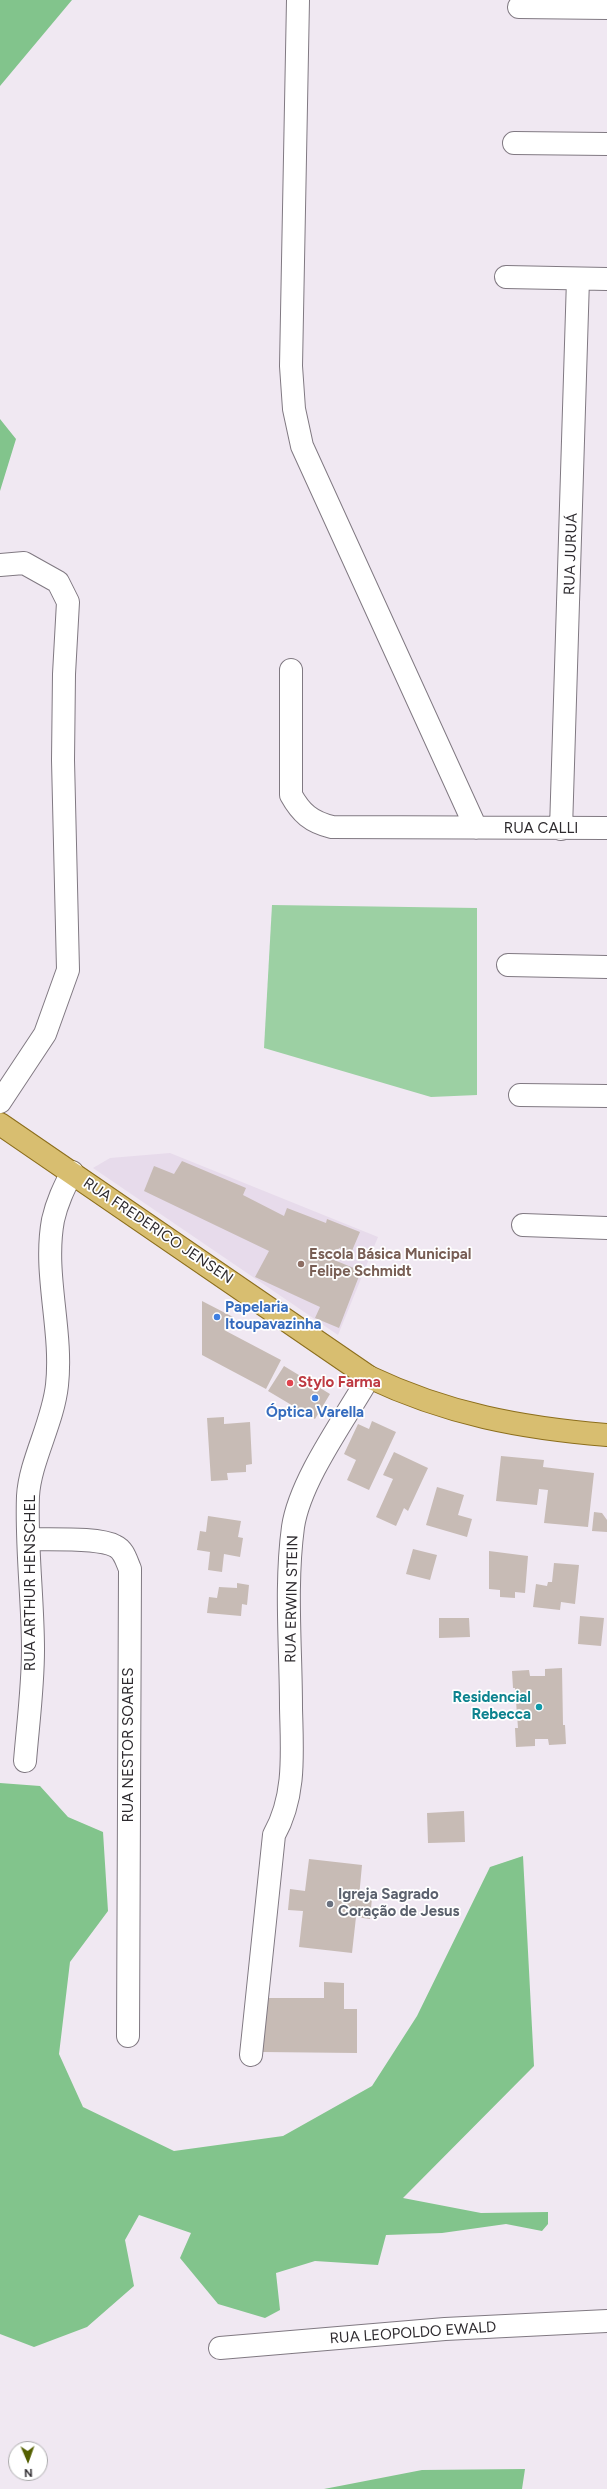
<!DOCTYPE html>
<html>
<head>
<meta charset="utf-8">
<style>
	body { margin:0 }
	#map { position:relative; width:607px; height:2489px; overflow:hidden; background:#f0e8f2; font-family:Figtree,sans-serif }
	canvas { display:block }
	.north { position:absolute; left:8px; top:2441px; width:40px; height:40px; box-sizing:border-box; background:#fff; border:1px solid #abaaac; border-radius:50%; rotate:178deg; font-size:11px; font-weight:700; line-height:16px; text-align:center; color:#2e2b2f }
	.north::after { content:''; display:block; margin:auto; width:14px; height:18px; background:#545f00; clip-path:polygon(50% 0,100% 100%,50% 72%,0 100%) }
</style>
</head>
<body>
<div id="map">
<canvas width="607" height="2489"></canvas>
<div class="north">N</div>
</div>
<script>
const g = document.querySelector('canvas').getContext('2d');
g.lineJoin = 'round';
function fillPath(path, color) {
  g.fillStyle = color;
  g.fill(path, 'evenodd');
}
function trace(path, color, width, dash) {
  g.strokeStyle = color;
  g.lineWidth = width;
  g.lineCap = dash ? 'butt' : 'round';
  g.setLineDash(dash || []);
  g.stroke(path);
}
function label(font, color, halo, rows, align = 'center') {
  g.font = font + ' Figtree,sans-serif';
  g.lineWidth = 3.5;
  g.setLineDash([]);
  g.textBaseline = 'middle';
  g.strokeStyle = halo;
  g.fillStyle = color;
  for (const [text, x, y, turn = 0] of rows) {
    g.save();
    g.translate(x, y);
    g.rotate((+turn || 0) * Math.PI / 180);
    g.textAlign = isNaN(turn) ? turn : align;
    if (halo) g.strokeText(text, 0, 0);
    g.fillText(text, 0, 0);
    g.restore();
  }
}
fillPath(new Path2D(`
	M170,1153L378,1237L338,1335L93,1168L110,1158Z`), '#e7dbeb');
fillPath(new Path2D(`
	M272,905L477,908V1095L431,1097L264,1048Z`), '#9cd0a3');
fillPath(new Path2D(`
	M0,0H72L0,86Z
	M0,419L16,439L0,491Z
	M0,1783L40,1786L68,1817L103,1832L108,1911L70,1962L59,2054L83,2107L174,2151L283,2136L372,2086L417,2016L490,1867L523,1856L534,2066L403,2198L481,2213L548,2212V2224L542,2231L506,2224L442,2233L386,2235L378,2265L315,2261L276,2273L280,2310L265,2318L218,2304L180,2258L191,2233L139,2215L125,2240L134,2286L87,2327L34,2347L0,2334Z
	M525,2469L522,2489H324L422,2470Z`), '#82c48c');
fillPath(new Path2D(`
	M182,1161L246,1188L243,1195L284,1216L287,1208L326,1223L327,1219L360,1232L351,1253L339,1248L334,1260L361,1271L339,1328L315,1318L320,1307L255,1277L269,1251L144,1191L154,1166L174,1174Z
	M202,1301L233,1317L226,1331L281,1360L266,1389L202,1355Z
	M284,1366L330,1394L315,1419L268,1391Z
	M224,1417V1424L250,1422L252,1464L246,1465V1472L227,1473L228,1480L211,1481L207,1418Z
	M372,1421L396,1432L369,1490L347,1480L356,1460L344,1454L358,1424L369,1429Z
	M394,1452L428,1468L408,1511L404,1508L396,1526L376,1517L393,1479L383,1475Z
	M501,1456L544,1460L543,1467L594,1473L588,1527L544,1523L548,1490L539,1489L537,1505L496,1501Z
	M437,1487L464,1495L458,1515L472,1519L467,1537L426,1525Z
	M594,1512L602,1513L607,1520V1532L592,1531Z
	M208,1516L241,1521L238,1537L243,1538L240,1557L224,1554L222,1572L208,1570L210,1552L197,1550L200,1531L206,1532Z
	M413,1549L437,1555L430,1580L406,1574Z
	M489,1551L528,1556L525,1593L515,1592V1598L500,1597V1590L489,1589Z
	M554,1563L579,1565L575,1604L561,1602L560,1610L533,1607L536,1584L547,1586L548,1582H552Z
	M237,1583L249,1585L247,1605L242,1604L241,1616L207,1613L209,1597L217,1598L219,1587L237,1588Z
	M580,1616L604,1618L601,1646L578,1644Z
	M439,1618H469L470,1637L439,1638Z
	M562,1668L563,1725H565L566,1744L549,1745L548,1739H535V1746L516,1747L515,1728H518L515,1688H513L512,1671L529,1670L530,1676H545V1669Z
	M464,1811L465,1842L428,1843L427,1813Z
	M309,1859L362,1865L359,1897L372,1898L370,1919L356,1917L352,1953L299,1947L303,1911L288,1910L290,1889L305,1891Z
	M324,1982L344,1983V2009H357V2053L263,2052V1998H324Z`), '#c7bbb5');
const minor = new Path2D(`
	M298,0L291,366L294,409L302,446L476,828
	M519,7L607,8
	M514,143L607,144
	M506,277L607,279
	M0,565L24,563L58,582L68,602L64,674L63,760L68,970L45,1034L0,1102
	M291,670V795C301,813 311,822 332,827L607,828
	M561,829L578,279
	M508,965L607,967
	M520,1095L607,1096
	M523,1225L607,1228
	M29,1539C50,1540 98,1537 115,1546C124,1550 126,1560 130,1569L128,2036
	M25,1761C28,1724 33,1687 33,1650C33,1599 26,1547 28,1496C30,1461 53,1423 57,1385C63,1330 43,1274 53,1220C57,1202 64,1188 72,1172
	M251,2055L274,1835C296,1796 292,1752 291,1708C291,1649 285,1586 293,1527C300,1480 345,1419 369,1377
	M220,2348L445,2329L607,2321`);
const major = new Path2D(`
	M0,1124L369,1377C447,1414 521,1428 607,1435`);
trace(minor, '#807982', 24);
trace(major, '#8c6e1c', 24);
trace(minor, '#fff', 22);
trace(major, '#d8be70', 22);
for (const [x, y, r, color] of [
	[301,1264,4,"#8d6e63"],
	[217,1317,4,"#3f7fe0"],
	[290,1383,4,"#e0444e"],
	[315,1398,4,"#3f7fe0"],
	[539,1707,4,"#0f9aa8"],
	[330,1904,4,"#6b7280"]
]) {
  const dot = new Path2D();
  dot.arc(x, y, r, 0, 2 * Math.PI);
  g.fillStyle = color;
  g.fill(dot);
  trace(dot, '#fff', 1.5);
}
label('15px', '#2e2b2f', '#fff', [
	["RUA JURUÁ",571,554,-88],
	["RUA CALLI",541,829],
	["RUA FREDERICO JENSEN",158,1231,34],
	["RUA ARTHUR HENSCHEL",31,1583,-90],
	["RUA ERWIN STEIN",292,1599,-89],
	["RUA NESTOR SOARES",129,1745,-90],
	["RUA LEOPOLDO EWALD",413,2333,-4]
]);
label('bold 15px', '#785e54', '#fff', [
	["Escola Básica Municipal",309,1255],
	["Felipe Schmidt",309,1272]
], 'left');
label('bold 15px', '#366cbe', '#fff', [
	["Papelaria",225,1308],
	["Itoupavazinha",225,1325],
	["Óptica Varella",315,1413,"center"]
], 'left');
label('bold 15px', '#be3a42', '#fff', [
	["Stylo Farma",298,1383]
], 'left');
label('bold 15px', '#0d838f', '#fff', [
	["Residencial",531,1698],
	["Rebecca",531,1715]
], 'right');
label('bold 15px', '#5b616d', '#fff', [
	["Igreja Sagrado",338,1895],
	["Coração de Jesus",338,1912]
], 'left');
</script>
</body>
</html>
